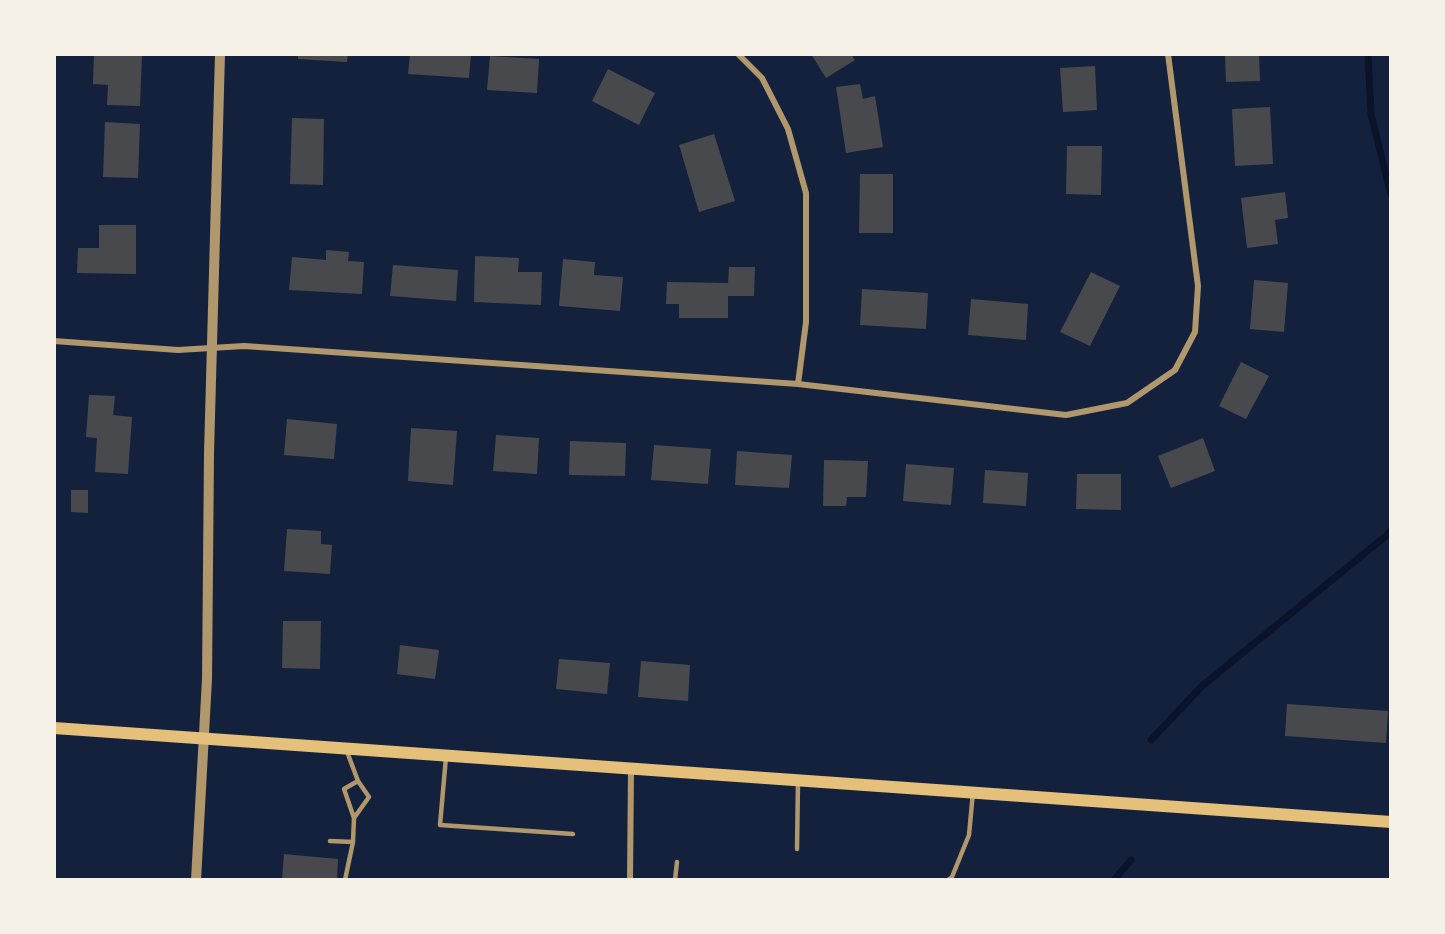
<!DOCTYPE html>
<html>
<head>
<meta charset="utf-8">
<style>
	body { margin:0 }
	#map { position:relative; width:1445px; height:934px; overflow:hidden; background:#14213d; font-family:"IBM Plex Sans",sans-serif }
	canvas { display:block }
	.frame { position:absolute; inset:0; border:56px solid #f6f1e7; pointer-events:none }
</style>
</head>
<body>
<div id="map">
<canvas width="1445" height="934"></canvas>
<div class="frame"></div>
</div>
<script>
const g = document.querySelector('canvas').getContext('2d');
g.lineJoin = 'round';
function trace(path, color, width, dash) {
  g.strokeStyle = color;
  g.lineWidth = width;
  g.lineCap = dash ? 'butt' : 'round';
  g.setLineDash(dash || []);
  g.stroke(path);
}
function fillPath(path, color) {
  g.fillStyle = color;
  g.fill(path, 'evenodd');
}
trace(new Path2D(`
	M1368,54L1371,114L1391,195
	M1151,740L1202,686L1387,535L1391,530
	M1114,880L1131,860`), '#0b132b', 7);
fillPath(new Path2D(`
	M94,54H142L140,106L107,105L108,85L93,84Z
	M298,54H348L347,62L298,59Z
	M410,54H471L469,78L408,74Z
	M811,54H851L855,60L826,78Z
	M1225,54H1259L1260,81L1226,82Z
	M490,56L539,59L537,93L487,90Z
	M1095,66L1097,110L1063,112L1060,68Z
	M608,69L655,93L639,125L592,101Z
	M860,84L863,99L875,96L883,147L846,153L836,87Z
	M1270,107L1273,164L1235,166L1232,109Z
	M292,118L324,119L323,185L290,184Z
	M105,122L140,124L138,178L103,177Z
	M714,134L735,201L699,212L679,145Z
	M1067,146H1102L1101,195L1066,194Z
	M860,174H893V233H859Z
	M1285,192L1288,218L1275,220L1278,244L1247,248L1241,198Z
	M99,225H136V274L77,273L78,248H99Z
	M326,250L349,252L348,261L364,262L362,294L289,290L292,257L326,260Z
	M475,256L519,258L518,272H542L541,305L474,302Z
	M563,259L595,262L594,275L623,277L620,311L559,306Z
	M393,265L458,270L456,301L390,296Z
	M729,267H755L754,296H728V318H679V304H666L667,282L728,283Z
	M1091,272L1120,286L1090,346L1060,332Z
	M1254,280L1288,283L1284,332L1250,329Z
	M862,289L928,293L926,329L860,325Z
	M971,299L1028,304L1026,340L968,335Z
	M1241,362L1269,376L1246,419L1219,406Z
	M89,395L115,396L113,415L132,417L128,474L95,472L97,438L86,437Z
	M287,419L337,424L334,459L284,455Z
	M411,428L457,431L453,485L408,481Z
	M496,435L539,438L537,474L493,471Z
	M1203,438L1215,471L1171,488L1158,456Z
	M570,441L626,443L625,476L569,475Z
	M654,445L711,449L708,484L651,480Z
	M737,451L792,455L789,488L735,485Z
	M824,460L868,461L866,497H847L846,506H823Z
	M906,464L954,468L951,505L903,501Z
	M985,470L1028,473L1026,506L983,503Z
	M1077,474H1121V510L1076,509Z
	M71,490H88V513L71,512Z
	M287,529L321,531V544L332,545L330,574L284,571Z
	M283,621H321L320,669L282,668Z
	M400,645L439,650L435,679L397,674Z
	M559,659L610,663L607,694L556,689Z
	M641,661L690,665L688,701L638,697Z
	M1287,704L1388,711L1386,743L1285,736Z
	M284,854L338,859L337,880H282Z`), '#48494c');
trace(new Path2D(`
	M346,749L358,781L369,797L354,818
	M446,757L440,825L573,834
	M330,841L353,842L354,818L344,789L358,781
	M797,849L798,781
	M345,880L353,842
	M675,880L677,862
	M948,880L952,877L969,835L973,792`), '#b1986c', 4.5);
trace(new Path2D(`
	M738,54L762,78L788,129L806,193V322L798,384
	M54,341L178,350L244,346L798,384L1066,415L1127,403L1175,370L1195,332L1198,286L1168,54
	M630,880L631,770`), '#b1986c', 6);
trace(new Path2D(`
	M196,880L207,679L209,453L220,54`), '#b1986c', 10);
trace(new Path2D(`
	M54,728L1391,822`), '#e5c07b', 12);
</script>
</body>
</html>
